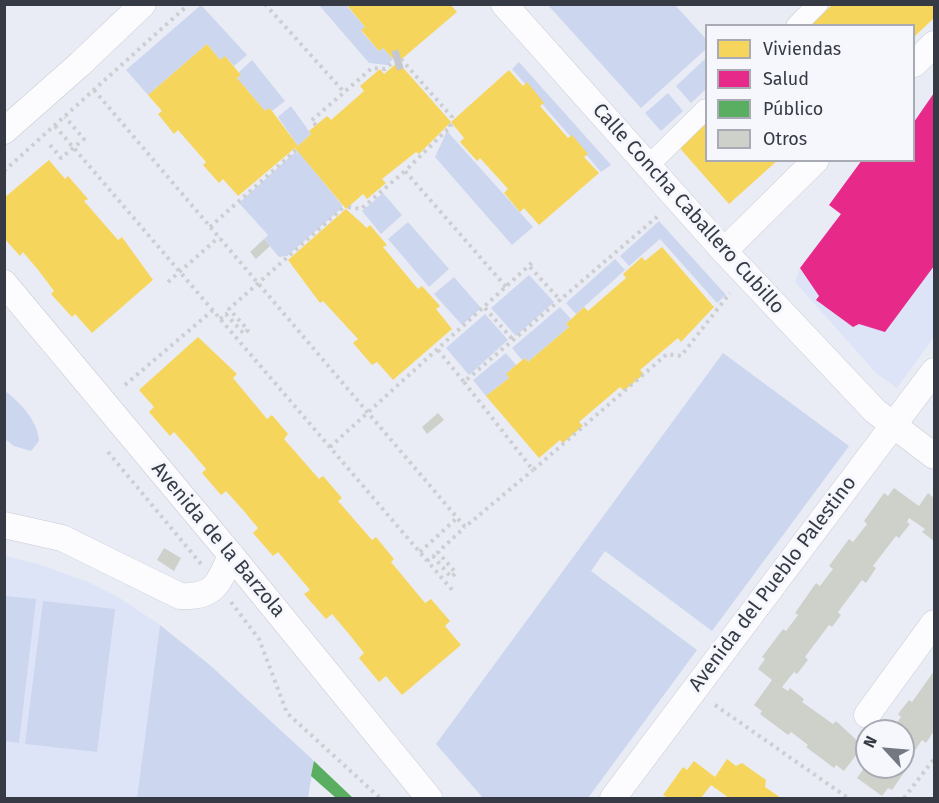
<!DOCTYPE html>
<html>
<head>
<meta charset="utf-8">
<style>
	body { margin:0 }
	#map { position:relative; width:939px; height:803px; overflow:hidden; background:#e9ecf5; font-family:"Fira Sans",sans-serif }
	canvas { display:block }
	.frame { position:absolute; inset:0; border:6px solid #353a44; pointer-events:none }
	.legend { position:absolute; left:705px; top:24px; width:210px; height:138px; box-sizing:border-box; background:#f5f7fd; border:2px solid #a8abb3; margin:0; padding:8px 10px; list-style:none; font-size:18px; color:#353a44 }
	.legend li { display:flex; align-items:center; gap:12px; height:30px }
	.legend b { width:30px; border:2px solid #a8abb3 }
	.north { position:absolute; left:855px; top:719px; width:60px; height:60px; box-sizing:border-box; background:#f5f7fd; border:2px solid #a8abb3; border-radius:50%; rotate:296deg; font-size:16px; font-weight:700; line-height:24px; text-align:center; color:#353a44 }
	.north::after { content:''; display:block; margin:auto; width:21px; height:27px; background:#747882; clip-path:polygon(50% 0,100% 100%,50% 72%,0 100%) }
</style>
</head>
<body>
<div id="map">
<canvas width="939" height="803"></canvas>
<div class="frame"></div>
<ul class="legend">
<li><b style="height:16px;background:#f6d55c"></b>Viviendas</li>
<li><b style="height:16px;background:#e7298a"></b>Salud</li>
<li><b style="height:16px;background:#5aae61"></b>Público</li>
<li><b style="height:16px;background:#cdd1ca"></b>Otros</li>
</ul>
<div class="north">N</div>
</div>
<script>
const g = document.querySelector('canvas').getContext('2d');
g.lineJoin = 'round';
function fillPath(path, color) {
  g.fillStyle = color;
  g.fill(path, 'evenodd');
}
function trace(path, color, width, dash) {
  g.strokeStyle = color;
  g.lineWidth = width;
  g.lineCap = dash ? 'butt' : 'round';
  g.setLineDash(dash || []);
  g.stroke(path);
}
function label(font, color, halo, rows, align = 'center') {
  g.font = font + ' "Fira Sans",sans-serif';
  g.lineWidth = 6;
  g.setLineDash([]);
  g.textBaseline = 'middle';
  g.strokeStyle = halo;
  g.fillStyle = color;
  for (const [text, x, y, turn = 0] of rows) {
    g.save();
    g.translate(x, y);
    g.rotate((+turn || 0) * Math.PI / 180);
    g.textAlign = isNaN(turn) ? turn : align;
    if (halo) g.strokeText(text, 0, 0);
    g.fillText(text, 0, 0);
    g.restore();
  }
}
fillPath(new Path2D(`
	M934,93V337L897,388L876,373L795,282L800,268L840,214L829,205L862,161L914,160V121Z
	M5,556L38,564L88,582L121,599L160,625L138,798H5Z`), '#dde4f8');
fillPath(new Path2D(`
	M201,5L247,55L234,66L225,56L220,60L207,44L148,95L126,70Z
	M319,5H346L365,27L361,31L379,51L383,48L393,59L387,65L369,63Z
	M548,5H675L706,39V49L641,108Z
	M706,58V89L691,103L676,86Z
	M252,60L285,101L272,111L269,108L265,111L237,78L241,75L239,72Z
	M519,62L611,165L601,172L512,69Z
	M668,93L683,111L661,131L645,113Z
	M291,106L311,134L298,146L278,117Z
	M447,131L533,227L512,245L435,157Z
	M299,152L342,205V208L287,256L279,257L264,239L268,235L239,203L294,153Z
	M383,193L402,215L381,234L362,211Z
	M659,221L726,295L717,303L660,239L629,266L620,256Z
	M408,222L449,269L429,287L388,239Z
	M615,259L625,270L576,314L566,303Z
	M529,275L554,302L516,336L491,308Z
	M454,277L481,308L462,325L434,294Z
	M560,307L571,319L566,324L569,327L528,362L525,358L522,360L512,348Z
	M485,314L508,340L469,375L446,348Z
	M506,353L516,365L506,374L509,378L486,396L473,380Z
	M723,353L849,446L712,631L605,551L591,571L697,650L588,798H483L436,744Z
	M5,391C20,402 38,421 39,441L31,451L14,446L5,439Z
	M5,596L36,599L19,743L5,741Z
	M43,601L115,609L97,752L25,744Z
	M160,625L211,666L314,761L308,798H137Z`), '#ccd6ee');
fillPath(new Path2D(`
	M346,4H450L457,12L397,63L383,48L379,51L361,30L365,27Z
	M833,4H934V18L914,37V26H810Z
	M207,44L220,60L225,56L241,75L237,78L265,111L269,108L272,111L298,146L311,134L309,131L327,116L331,120L364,91L360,86L380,69L384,74L398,62L451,122L509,70L523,86L527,82L544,103L540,106L568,138L572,135L588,154L584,157L599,173L539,225L524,208L520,212L504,193L508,189L480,158L477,161L460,142L464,138L451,122L419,154L416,152L382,179L386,183L367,199L363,194L346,209L295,148L238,196L223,179L219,183L203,165L206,162L178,130L174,134L158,114L162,111L148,95Z
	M706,119V160H778L729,204L677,145Z
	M49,160L65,179L68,176L88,199L84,201L118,240L122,237L153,280L92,333L75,314L72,317L51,294L54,291L39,271L23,252L20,256L4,238V198Z
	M346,209L367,228L370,225L387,245L383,247L418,289L422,286L440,306L436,309L452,329L393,380L377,362L372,365L353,343L358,339L323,301L320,303L288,260Z
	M662,247L714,307L681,342L678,338L640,370L644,374L624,391L620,387L579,422L583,426L563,443L560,440L539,458L486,396L509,378L506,374L516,365L525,358L528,362L569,327L566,324L584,307L588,311L626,278L623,274L642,257L645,261Z
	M198,337L237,374L233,378L267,419L272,415L288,434L284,439L319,479L323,476L342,498L338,501L372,540L376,537L394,559L391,562L425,603L431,599L450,621L445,626L461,645L402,695L386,676L379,682L359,658L364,653L349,634L332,614L326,619L304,594L310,590L278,552L273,556L253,533L258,528L243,510L226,491L221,495L202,473L206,469L190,450L174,432L170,436L149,412L154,407L139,390Z
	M727,759L736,766L742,763L766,780L765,787L781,798H729L711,785L701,798H668L663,795L683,767L687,770L694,761L715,777Z`), '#f6d55c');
fillPath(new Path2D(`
	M934,93V266L885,332L859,324L853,327L816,300L819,296L800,268L841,214L829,205L862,160H914V122Z`), '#e7298a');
fillPath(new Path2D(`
	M314,761L353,798H336L311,776Z`), '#5aae61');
fillPath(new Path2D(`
	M264,239L270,246L256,259L250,252Z
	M438,413L444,420L427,434L422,427Z
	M894,488L919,506L928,493L934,498V541L922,532L925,529L909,518L907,522L910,524L899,538L896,536L873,566L876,568L866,583L862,580L838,612L841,615L832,627L829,625L805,657L808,660L797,674L794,672L782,687L788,691L790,688L804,699L802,702L833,724L836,721L863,746L844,771L836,765L834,768L806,747L808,745L799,738L791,732L788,735L760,714L762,711L754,705L772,680L758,669L765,659L762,657L783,629L786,631L798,615L795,613L816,583L820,586L833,569L829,566L849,539L853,542L867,524L864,521L884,493L888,496Z
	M164,548L181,558L174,571L157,560Z
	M934,671V731L926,743L922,740L909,759L912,761L892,790L888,788L882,796L857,778L867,764V767H903V731H891L901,717L898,714L909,700L912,702Z`), '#cdd1ca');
trace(new Path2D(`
	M394,61L401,59`), '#c5c8d2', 20, [20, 10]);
const pedestrian = new Path2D(`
	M796,26L818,4
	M647,167L706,109`);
const minor = new Path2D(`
	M504,4L724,251L875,411L934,456
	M914,64L934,44
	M4,131L80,64L143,4
	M724,251L816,160
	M4,283L231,555L429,798
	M4,525L62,538L180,596C215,598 219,583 231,555
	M867,715L934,623
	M613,798L934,371`);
trace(pedestrian, '#c6cad3', 21);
trace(minor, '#c6cad3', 27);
trace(new Path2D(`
	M265,4L344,92
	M401,59L452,117L450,121
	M94,90L465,527L533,470
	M449,124L451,126L405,171L507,288
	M316,125L311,121L372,68L385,69L394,61
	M55,126L453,591
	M50,145L61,158L84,139L65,117
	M4,171L189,4
	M348,207L361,209L405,171
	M210,227L296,150
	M530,267L561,301
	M168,282L219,237
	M485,308L514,341
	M220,319L226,314L244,334L248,330L229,309L344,207
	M438,350L464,382L658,216
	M464,382L533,470L667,354L681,356L730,293
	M125,385L213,310
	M330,447L534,261
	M108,452L201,564
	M420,552L457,518
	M427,561L433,556L451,577L456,573L438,552L465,527
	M231,602L259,639L287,713L380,798
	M715,705L848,798
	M904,798L934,759`), '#ccced1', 4, [3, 4.5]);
trace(pedestrian, '#fcfcfe', 20);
trace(minor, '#fcfcfe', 26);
label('20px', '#353a44', '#f5f7fd', [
	["Calle Concha Caballero Cubillo",688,209,48],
	["Avenida de la Barzola",218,540,50],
	["Avenida del Pueblo Palestino",773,584,-53]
]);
</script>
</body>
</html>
